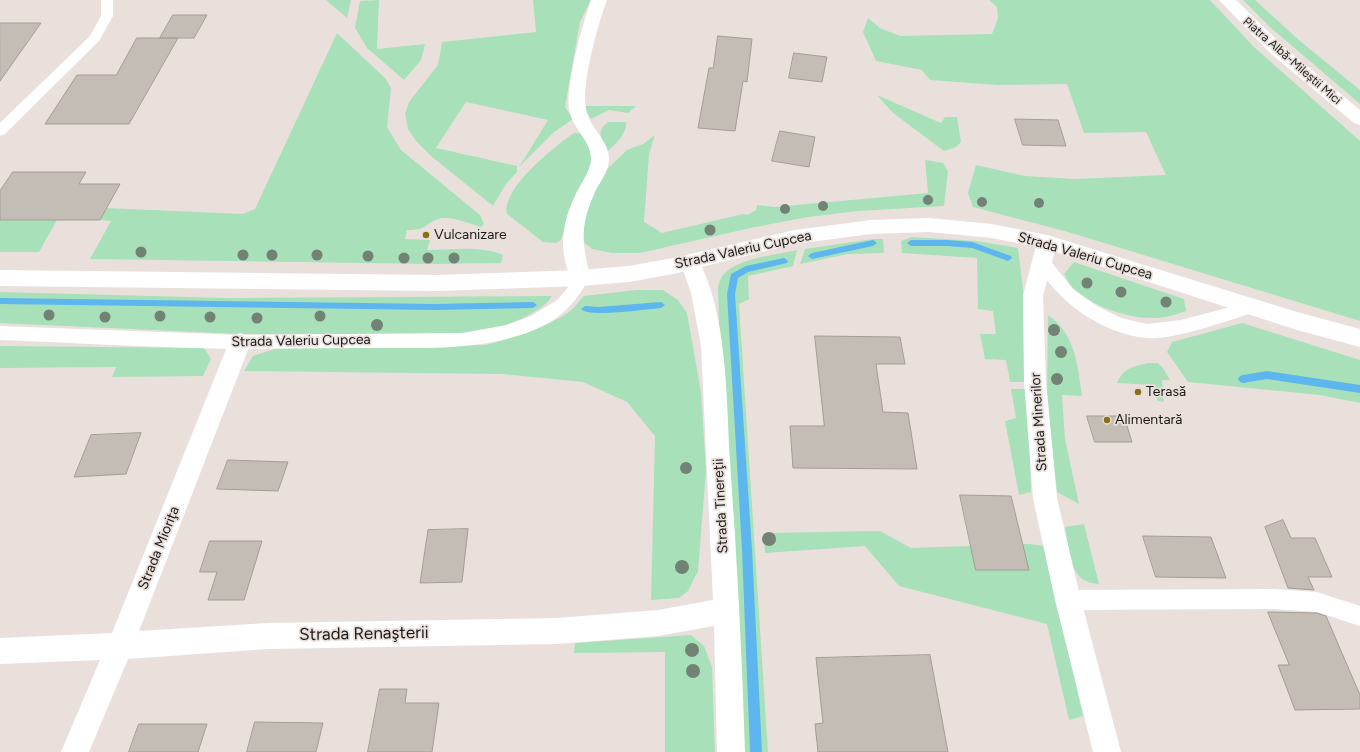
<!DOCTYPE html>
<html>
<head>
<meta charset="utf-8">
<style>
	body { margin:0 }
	canvas { display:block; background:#e9e0dc }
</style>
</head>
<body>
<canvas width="1360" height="752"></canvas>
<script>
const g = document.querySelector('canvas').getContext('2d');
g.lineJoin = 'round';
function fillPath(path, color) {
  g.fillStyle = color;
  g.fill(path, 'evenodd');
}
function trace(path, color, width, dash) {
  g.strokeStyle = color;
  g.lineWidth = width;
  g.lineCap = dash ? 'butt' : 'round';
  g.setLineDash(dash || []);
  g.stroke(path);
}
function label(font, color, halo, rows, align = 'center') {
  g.font = font + ' Figtree,sans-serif';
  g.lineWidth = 3.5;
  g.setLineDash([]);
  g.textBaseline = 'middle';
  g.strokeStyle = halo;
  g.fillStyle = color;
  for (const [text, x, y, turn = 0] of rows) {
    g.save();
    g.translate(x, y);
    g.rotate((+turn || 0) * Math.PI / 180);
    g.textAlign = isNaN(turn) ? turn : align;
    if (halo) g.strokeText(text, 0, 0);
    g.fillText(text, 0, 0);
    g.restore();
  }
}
fillPath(new Path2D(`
	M326,0H351L347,18Z
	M379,0L377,49L425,44L421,60L404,80L367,48L355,28L360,1Z
	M533,0H591L580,22L565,107L573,119L554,132L519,167L548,120L466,102L436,148L517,166V172L506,184L493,206L431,156L416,141L408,129L405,114L409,102L438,65L442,42L536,32Z
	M989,0H1210L1254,47L1360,141V321L1068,232L973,207L968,193L976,165L1025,176L1075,179L1166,175L1146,132L1084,133L1067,84L997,85L930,80L922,70L876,61L863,32L868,18L880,28L900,36L992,34L998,18L997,7Z
	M1243,0H1255L1300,41L1360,90V104L1270,27Z
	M337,33L385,78L391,88L387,127L401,150L480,215L484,224L481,227C470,224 450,215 438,219C423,225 427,230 407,230L405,239L430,240L427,250C451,250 481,245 503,255L501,263L434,264L90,259L111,221L100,220L106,208L243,214L255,209Z
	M877,95L941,123L945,117H957L961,142L956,147L944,151L893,113Z
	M585,106H636L628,113L609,110L591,119L586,111Z
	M608,122H626C627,135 614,145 606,153C602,139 595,132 608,122Z
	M574,133L582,134L594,154L588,175L575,201L561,240L556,243L543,242L507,214C501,189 555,146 574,133Z
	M655,135L649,154L644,222L662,233L743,214L747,215L756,210L757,205L775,207L928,193L925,160L943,163L948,171L944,206L858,211L808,217L755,227L640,253H612L592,249L579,238L580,224L604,172L627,150L643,144Z
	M0,220H57L39,252H0Z
	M912,237L977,241L1018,248L1023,290L1027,382H1010L1006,360L985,359L980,334H996L993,311L978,309L977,258L902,253L901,241Z
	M873,239H883L884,253L848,254L800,264L805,249Z
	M797,250L793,266L748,276L749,299L739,304L768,752H742L721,396L718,287C719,283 720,278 723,275C737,258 776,255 797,250Z
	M1074,262L1184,299L1186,311C1179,313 1172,316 1165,317C1137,322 1092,308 1072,287C1069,284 1067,278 1064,274Z
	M636,290H663L678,300L687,313L701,392L706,470L698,571L688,591L679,598L651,600L655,436L627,402L583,382L502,374L244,371L253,356L281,347L486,345C514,337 545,328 569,312C575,308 579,301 584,296Z
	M0,292L228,298L552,296C549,302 544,305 539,309C518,323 496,328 472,334H240L0,323Z
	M1048,315C1075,333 1078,366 1082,396L1062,395L1065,439L1079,504L1057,492L1047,400Z
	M1242,323L1360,360V403L1320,395L1188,382L1167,352L1172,342Z
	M0,346L204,348L211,359L203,376L112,377L116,367L0,368Z
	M1148,363H1158L1163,368L1170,380H1162L1164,402L1158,401L1153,385L1117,383C1124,367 1133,367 1148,363Z
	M1011,389H1028L1031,492L1019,495L1005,421L1016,418Z
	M1084,524L1099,584C1095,583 1090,583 1086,581C1069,574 1067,542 1065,527Z
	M880,531L911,548L1029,544L1045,546L1083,716L1069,720L1047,624L899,586L865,546L765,553L764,533Z
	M691,635L704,646L712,667L715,752H665V652L574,653L575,643Z`), '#a8e1b9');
fillPath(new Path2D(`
	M873,240L877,243L873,246L812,259L808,256L812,253Z
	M911,240H947L972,242L1011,256L1012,258L1008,261L972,248L947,246H911L907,243Z
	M784,258L788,261L787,263L748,272L738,278L735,294L752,550L762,752H750L742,550L727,294L731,274L746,266Z
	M0,298L435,304L533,302L537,305L533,308L435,310L0,304Z
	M661,302L665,305L661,308C648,309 587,318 581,309L585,306L598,307Z
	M1267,371L1360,385V393L1267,379L1243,383L1240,382L1238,379L1240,376L1243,375Z`), '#5db6ed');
const building = new Path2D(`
	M173,15H207L194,38H160Z
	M0,23H41L0,81Z
	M718,36L752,39L747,82L743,81L735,131L698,128L709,68H713Z
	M137,38H178L129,124H45L77,75H116Z
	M794,53L827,57L822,82L789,78Z
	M1015,119L1058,120L1066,146L1023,145Z
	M780,131L815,137L809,167L772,161Z
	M13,172H86L79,184H120L100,220H0V191Z
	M815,336L900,337L905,364H876L883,412L908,413L917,469L793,468L790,426H824Z
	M1087,416H1124L1132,442H1095Z
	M141,433L126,474L74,477L91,435Z
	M228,460L288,462L278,491L217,489Z
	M960,495L1011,496L1029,570H976Z
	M1283,520L1291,538H1315L1332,577H1308L1314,590L1288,588L1265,527Z
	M468,529L462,582L420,583L428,530Z
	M1143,536L1211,537L1226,578L1156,577Z
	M210,541H262L244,600H208L217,572H200Z
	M1268,612L1317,613L1326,616L1360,695V709L1295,710L1278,665H1289Z
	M930,655L948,752H818L815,724L823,723L816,658Z
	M380,689H407L405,703H439L432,752H368Z
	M255,722L323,723L316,752H247Z
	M139,724H207L198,752H129Z`);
fillPath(building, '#c3bdb6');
trace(building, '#a29d96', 1);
fillPath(new Path2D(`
	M101,0H113V16L99,41L5,134L0,136V123L90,36L101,16Z
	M1043,256L1048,258L1073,289L1097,306L1121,318L1147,324L1181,320L1253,301L1259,302L1261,307L1259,312L1253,313C1225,321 1175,340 1147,338C1102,334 1056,301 1035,262L1038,258Z
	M581,272L587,274L589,278C578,299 565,315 543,326C484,354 415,347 352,348C315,348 278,349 241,349C160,348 80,343 0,340V326L240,335L462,333L507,325L531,316L557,300L566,290L575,274Z
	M1274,589L1317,592L1360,606V626L1317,612L1274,609L1068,610L1061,607L1058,600L1061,593L1068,590Z`), '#fff');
fillPath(new Path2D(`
	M591,0H607C598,24 579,89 587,113C592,130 609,141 609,159C609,171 601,180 596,190C580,224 581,242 591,278L588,284L581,286L574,284C556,250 562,219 579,188C584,179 590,170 591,160C592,142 574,130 570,113C563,91 583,23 591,0Z
	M1047,235L1054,237L1057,242L1043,296L1046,381L1057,498L1081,600L1121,752H1093L1055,600L1033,498L1024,381L1023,296L1037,242L1040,237Z
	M690,254L697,257C728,314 726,397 730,461C737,558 742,655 745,752H717L714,626L658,636L557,644L268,649L128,659L89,752H61L100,660L0,664V638L112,633L229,342L232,336L240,333L248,336L251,342L139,631L268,623L557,618L658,610L713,600L701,346L691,293L680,262L683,257Z`), '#fff');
fillPath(new Path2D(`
	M1219,0H1236L1282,45L1360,110V125L1354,123L1270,53Z
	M929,218L992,224L1047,235L1297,312L1360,329V347L1297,330L1047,249L992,238L929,232L871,234L795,244L673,274L629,282L581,286L437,291L0,286V270L437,275L581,270L629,266L673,258L795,230L871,220Z`), '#fff');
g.fillStyle = '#728275';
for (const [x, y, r] of [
	[928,200,5],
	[982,202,5],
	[1039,203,5],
	[823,206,5],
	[785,209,5],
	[710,230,5.5],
	[141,252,5.5],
	[243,255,5.5],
	[272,255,5.5],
	[317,255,5.5],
	[368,256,5.5],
	[404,258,5.5],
	[428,258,5.5],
	[454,258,5.5],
	[1087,283,5.5],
	[1121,292,5.5],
	[1166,302,5.5],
	[49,315,5.5],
	[160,316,5.5],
	[320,316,5.5],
	[105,317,5.5],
	[210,317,5.5],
	[257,318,5.5],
	[377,325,6],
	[1054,330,6],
	[1061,352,6],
	[1057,379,6],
	[686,468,6],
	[769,539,7],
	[682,567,7],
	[692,650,7],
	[693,671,7]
]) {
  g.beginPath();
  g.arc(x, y, r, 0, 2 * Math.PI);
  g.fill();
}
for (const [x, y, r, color] of [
	[426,235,4,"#887113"],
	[1138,392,4,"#887113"],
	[1107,420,4,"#887113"]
]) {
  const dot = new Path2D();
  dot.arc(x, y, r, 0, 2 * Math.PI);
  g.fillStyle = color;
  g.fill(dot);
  trace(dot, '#e9e0dc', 1.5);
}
label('12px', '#1c1917', '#e9e0dc', [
	["Piatra Albă-Mileștii Mici",1292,61,41]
]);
label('14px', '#1c1917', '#e9e0dc', [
	["Vulcanizare",434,235],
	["Terasă",1146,392],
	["Alimentară",1115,420]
], 'left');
label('14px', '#1c1917', '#e9e0dc', [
	["Strada Valeriu Cupcea",743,250,-12],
	["Strada Valeriu Cupcea",1085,256,16],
	["Strada Valeriu Cupcea",301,341,-1],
	["Strada Minerilor",1039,422,-94],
	["Strada Tinereţii",721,506,-93],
	["Strada Mioriţa",159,548,-68]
]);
label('17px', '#1c1917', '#e9e0dc', [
	["Strada Renaşterii",364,634,-1]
]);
</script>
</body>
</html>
